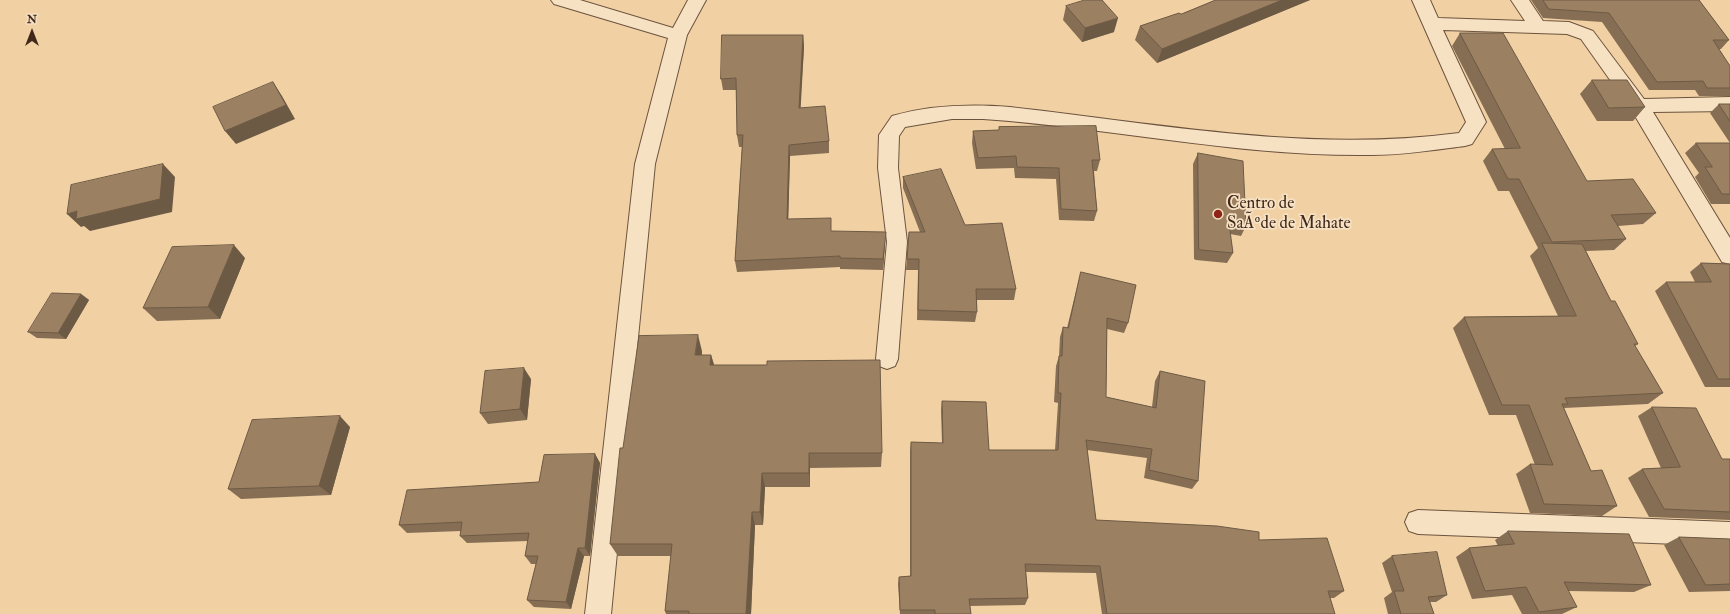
<!DOCTYPE html>
<html>
<head>
<meta charset="utf-8">
<style>
	body { margin:0 }
	#map { position:relative; width:1730px; height:614px; overflow:hidden; background:#f1d1a3; font-family:"IM FELL Double Pica",serif }
	canvas { display:block }
	.north { position:absolute; left:12px; top:12px; width:40px; height:40px; -webkit-text-stroke:3px #f6e1c3; paint-order:stroke; rotate:0deg; font-size:11px; font-weight:700; line-height:16px; text-align:center; color:#40291c }
	.north::after { content:''; display:block; margin:auto; width:14px; height:18px; background:#40291c; clip-path:polygon(50% 0,100% 100%,50% 72%,0 100%) }
</style>
</head>
<body>
<div id="map">
<canvas width="1730" height="614"></canvas>
<div class="north">N</div>
</div>
<script>
const g = document.querySelector('canvas').getContext('2d');
g.lineJoin = 'round';
function trace(path, color, width, dash) {
  g.strokeStyle = color;
  g.lineWidth = width;
  g.lineCap = dash ? 'butt' : 'round';
  g.setLineDash(dash || []);
  g.stroke(path);
}
function fillPath(path, color) {
  g.fillStyle = color;
  g.fill(path, 'evenodd');
}
function label(font, color, halo, rows, align = 'center') {
  g.font = font + ' "IM FELL Double Pica",serif';
  g.lineWidth = 3.5;
  g.setLineDash([]);
  g.textBaseline = 'middle';
  g.strokeStyle = halo;
  g.fillStyle = color;
  for (const [text, x, y, turn = 0] of rows) {
    g.save();
    g.translate(x, y);
    g.rotate((+turn || 0) * Math.PI / 180);
    g.textAlign = isNaN(turn) ? turn : align;
    if (halo) g.strokeText(text, 0, 0);
    g.fillText(text, 0, 0);
    g.restore();
  }
}
const minor = new Path2D(`
	M551,0H580L673,28L688,0H706L687,35L655,164L611,614H585L635,164L668,38L554,4Z
	M1412,0H1430L1438,18L1525,21L1511,0H1529L1543,21L1569,22L1593,31L1644,99L1730,97V111L1653,112L1730,238V264L1722,262L1632,111L1581,39L1567,34L1443,30L1486,122L1472,144L1465,146C1434,150 1403,155 1372,155C1241,157 1113,128 983,119H952L905,127L899,136L898,168L907,242L898,359L895,366L887,369L879,366L876,359L887,242L878,168L879,135L892,116C930,105 971,104 1010,107C1159,124 1309,153 1459,133L1466,122Z
	M1418,510L1730,522V546L1418,534L1409,531L1405,522L1409,513Z`);
trace(minor, '#6c533e', 2);
fillPath(minor, '#f6e1c3');
fillPath(new Path2D(`
	M1216,0H1310L1157,63L1135,40L1140,26L1181,14Z
	M1531,0H1699L1729,40L1721,49H1719L1730,66V96H1699L1695,90H1649L1602,22L1543,18Z
	M1066,6L1114,32L1082,42L1063,20Z
	M1460,33L1587,181L1656,213L1643,224L1618,226L1626,239L1614,250L1586,251L1611,301L1638,344L1635,346L1663,393L1648,404L1564,408L1591,471L1617,506L1602,516L1530,513L1516,474L1530,464L1535,465L1516,415H1489L1453,328L1464,317L1558,316L1530,256L1538,248L1509,191H1498L1483,161L1492,149H1505L1452,46Z
	M803,35L804,47L800,108L829,141V153L790,156L788,219L832,231L885,243L883,270L840,269V267L737,272L735,261L742,147H739L737,135L736,90H723L721,79Z
	M1592,80L1645,107L1633,121H1597L1580,94Z
	M1719,104H1730V143L1710,113Z
	M999,127L1100,160L1097,171H1094L1097,211L1094,221L1059,220L1056,179L1015,178L1014,168L976,169L972,143L973,131L999,130Z
	M1696,143H1730V204H1711L1695,177L1699,173L1685,153Z
	M1198,153L1246,226L1241,236L1230,234L1233,253L1227,263L1196,260L1194,259L1193,164Z
	M903,177L965,225L1016,289L1014,300H977V312L975,322L917,320L918,270H906L909,232H920L903,188Z
	M245,258L220,319L157,321L143,308Z
	M1701,263L1730,264V387H1705L1655,291L1666,282H1695L1690,272Z
	M1081,272L1128,323L1124,333L1107,329L1106,397L1152,407L1155,381L1160,371L1198,481L1192,489L1144,478L1147,458L1087,450L1096,520L1259,540L1344,591L1334,598H1330L1335,614H1102L1096,573L1026,572L1028,598L1025,605L970,606L971,614H900L898,584L899,577L910,576V451L911,442L942,443L941,410L942,401L989,450H1055L1058,403L1054,402L1056,366L1059,356L1060,337L1063,327L1067,328L1078,283Z
	M81,294L89,300L66,339L37,338L28,332Z
	M702,351V355H711L714,365L882,453L881,467L810,468V487H765L763,525H755L751,614H666L665,611L671,556H618L610,544L623,448Z
	M531,379L527,420L488,424L480,413Z
	M1652,407L1722,459H1730V520L1649,517L1628,478L1642,469L1661,468L1638,416Z
	M350,427L331,495L241,499L228,489Z
	M595,454L600,463L590,556H584L571,609L534,607L527,600L536,564H531L525,556L528,541L467,543L460,536L461,531L407,533L399,525L539,482Z
	M1508,531L1651,585L1634,592L1568,591L1577,607L1562,614H1522L1512,595L1472,599L1456,557L1469,548L1498,546L1495,540Z
	M1679,537L1730,539V591L1689,592L1664,545Z
	M1392,556L1447,595L1436,602H1430L1434,614H1388L1384,598L1392,592L1382,563Z`), '#866e54');
fillPath(new Path2D(`
	M1282,0H1310L1157,63L1162,49Z
	M1118,18L1114,32L1082,42L1085,28Z
	M803,35L804,47L800,120L799,108Z
	M273,82L282,96L295,119L236,144L225,131Z
	M789,145L790,156L788,230L787,219Z
	M163,164L175,177L172,212L90,231L84,226L81,227L67,214L77,211Z
	M886,232L885,243L883,270V259Z
	M234,245L245,258L220,319L208,307Z
	M81,294L89,300L66,339L58,333Z
	M698,335L702,351L700,371L695,355Z
	M711,355L716,371L710,365Z
	M524,368L531,379L527,420L520,409Z
	M340,416L350,427L331,495L319,486Z
	M809,453L810,468V487L809,473Z
	M595,454L600,463L590,556L585,548Z
	M762,473L765,487L763,525L760,512Z
	M752,512L755,525L751,614H746Z
	M578,548L584,556L571,609L566,602Z`), '#6d5a45');
const building = new Path2D(`
	M1085,0H1102L1118,18L1085,28L1066,6Z
	M1216,0H1282L1162,49L1140,26L1179,13L1181,14Z
	M1543,0H1699L1729,40H1713L1730,66V88H1707L1703,81L1657,82L1609,13L1549,9Z
	M1460,33H1503L1587,181L1633,179L1656,213L1611,215L1626,239L1552,242L1519,179H1508L1492,149L1520,148Z
	M722,35H803L799,108L825,106L829,141L789,145L787,219L831,218V231L886,232L883,259L840,258V256L735,261L743,135H737L736,78L721,79Z
	M1592,80H1627L1645,107L1609,108Z
	M273,82L286,105L225,131L213,107Z
	M1719,104H1730V121Z
	M1096,126L1100,160H1092L1097,211L1061,209L1059,168L1017,167L1016,156L978,158L973,131L999,130V127Z
	M1696,143H1730V194H1722L1705,167H1712Z
	M1198,153L1243,161L1246,226L1229,223L1233,253L1201,250L1199,249Z
	M163,164L160,199L76,219L77,211L67,214L71,185Z
	M941,169L965,225L1002,223L1016,289H976L977,312L918,310L919,259H907L909,232H925L903,177Z
	M1542,243L1582,244L1611,301H1615L1638,344H1634L1663,393L1565,398L1568,404H1562L1591,471L1602,470L1617,506L1544,504L1530,464L1553,465L1529,405H1502L1464,317L1576,316Z
	M234,245L208,307L143,308L172,247Z
	M1701,263L1730,264V379H1718L1666,282H1711Z
	M1081,272L1136,285L1128,323L1107,318L1106,397L1156,408L1160,371L1205,381L1198,481L1149,470L1152,449L1086,440L1096,520L1217,526L1259,532V540L1327,538L1344,591H1328L1335,614H1107L1100,566L1025,564L1028,598L969,599L971,614H935V610H900L899,577L911,576V442L943,443L942,401L986,402L989,450H1058L1061,393H1058L1059,356H1062L1063,327L1068,328Z
	M52,293L81,294L58,333L28,332Z
	M698,335L695,355H711L710,365H767V361L880,360L882,453H809V473H762L760,512H752L746,614H689V611H665L672,544H610L620,448H623L639,336Z
	M524,368L520,409L480,413L485,371Z
	M1652,407L1696,408L1722,459H1730V512L1664,509L1642,469L1680,467Z
	M340,416L319,486L228,489L252,420Z
	M595,454L585,548H578L566,602L527,600L538,556H525L529,533L460,536L462,522L399,525L407,490L539,482L544,455Z
	M1508,531L1629,534L1651,585L1564,582L1577,607L1539,612L1526,587L1485,591L1469,548L1514,544Z
	M1679,537L1730,539V584L1706,585Z
	M1437,552L1447,595L1428,597L1434,614H1401L1394,591H1404L1392,556Z`);
fillPath(building, '#9c8062');
trace(building, '#6d5a45', 1);
for (const [x, y, r, color] of [
	[1218,214,5,"#8f2418"]
]) {
  const dot = new Path2D();
  dot.arc(x, y, r, 0, 2 * Math.PI);
  g.fillStyle = color;
  g.fill(dot);
  trace(dot, '#f6e1c3', 1.5);
}
label('17px', '#40291c', '#f6e1c3', [
	["Centro de",1227,204],
	["SaÃºde de Mahate",1227,224]
], 'left');
</script>
</body>
</html>
